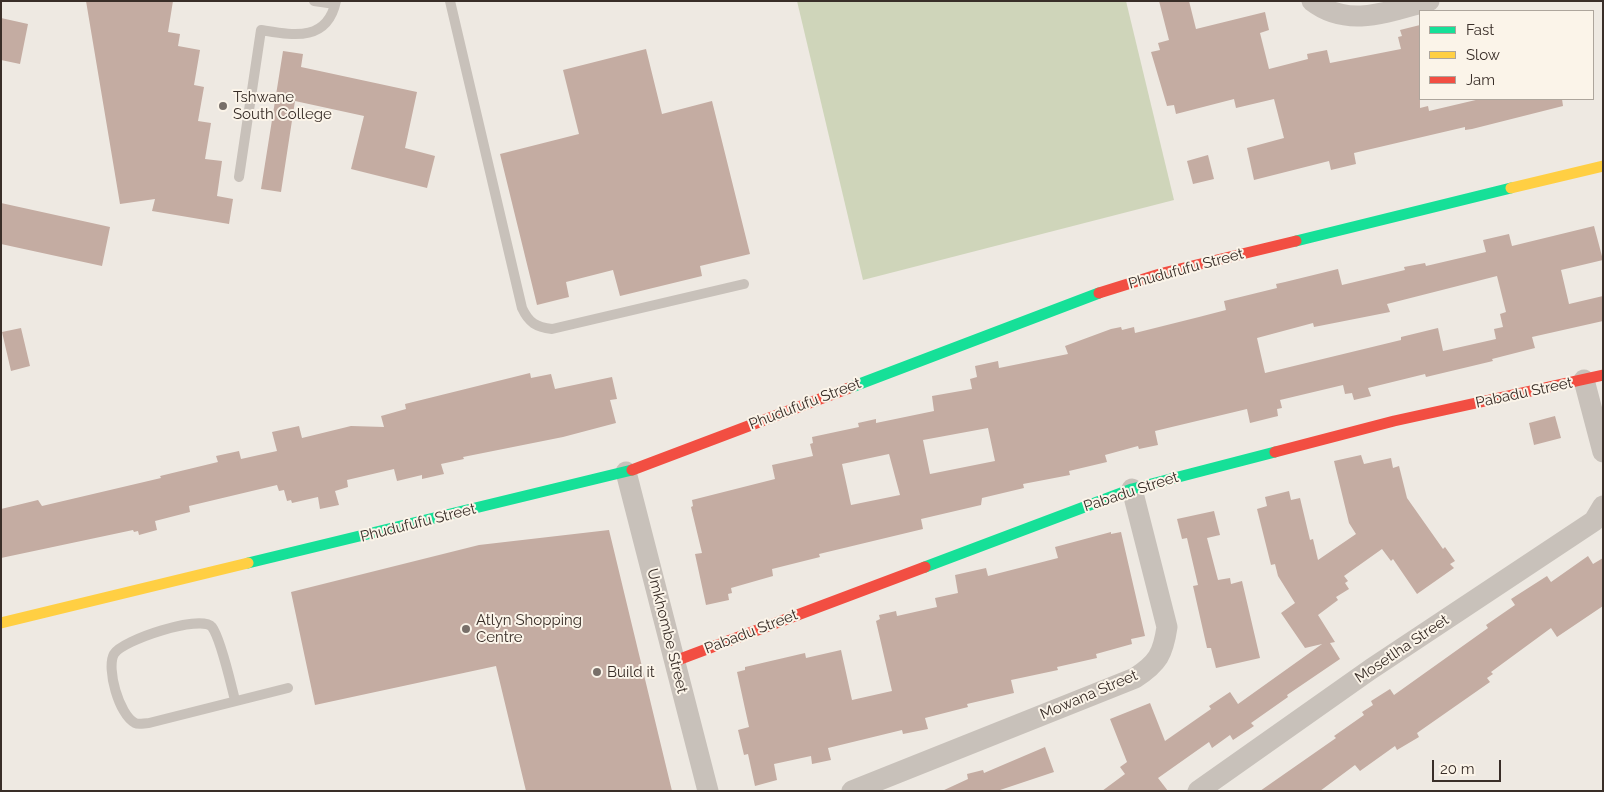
<!DOCTYPE html>
<html>
<head>
<meta charset="utf-8">
<style>
	body { margin:0 }
	#map { position:relative; width:1604px; height:792px; overflow:hidden; background:#eee9e2; font-family:Raleway,sans-serif }
	canvas { display:block }
	.frame { position:absolute; inset:0; border:2px solid #392e28; pointer-events:none }
	.legend { position:absolute; left:1419px; top:10px; width:175px; height:90px; box-sizing:border-box; background:#fbf4e9; border:1px solid #ada59c; margin:0; padding:6px 9px; list-style:none; font-size:15px; color:#392e28 }
	.legend li { display:flex; align-items:center; gap:10px; height:25px }
	.legend b { width:25px; border:1px solid #ada59c }
	.scale { position:absolute; left:1432px; top:760px; width:69px; height:22px; box-sizing:border-box; border:2px solid #392e28; border-top:0; padding-left:6px; font-size:15px; line-height:18px; white-space:nowrap; color:#392e28; -webkit-text-stroke:4px #fbf4e9; paint-order:stroke }
</style>
</head>
<body>
<div id="map">
<canvas width="1604" height="792"></canvas>
<div class="frame"></div>
<ul class="legend">
<li><b style="height:6px;background:#16e098"></b>Fast</li>
<li><b style="height:6px;background:#ffcf43"></b>Slow</li>
<li><b style="height:6px;background:#f24e42"></b>Jam</li>
</ul>
<div class="scale">20 m</div>
</div>
<script>
const g = document.querySelector('canvas').getContext('2d');
g.lineJoin = 'round';
function fillPath(path, color) {
  g.fillStyle = color;
  g.fill(path, 'evenodd');
}
function trace(path, color, width, dash) {
  g.strokeStyle = color;
  g.lineWidth = width;
  g.lineCap = dash ? 'butt' : 'round';
  g.setLineDash(dash || []);
  g.stroke(path);
}
function label(font, color, halo, rows, align = 'center') {
  g.font = font + ' Raleway,sans-serif';
  g.lineWidth = 4;
  g.setLineDash([]);
  g.textBaseline = 'middle';
  g.strokeStyle = halo;
  g.fillStyle = color;
  for (const [text, x, y, turn = 0] of rows) {
    g.save();
    g.translate(x, y);
    g.rotate((+turn || 0) * Math.PI / 180);
    g.textAlign = isNaN(turn) ? turn : align;
    if (halo) g.strokeText(text, 0, 0);
    g.fillText(text, 0, 0);
    g.restore();
  }
}
fillPath(new Path2D(`
	M797,1H1126L1174,200L863,280Z`), '#cfd5ba');
fillPath(new Path2D(`
	M86,1H173L168,32L180,34L178,46L200,50L194,85L204,87L198,121L211,123L205,159L222,161L217,196L233,199L229,224L152,211L155,199L120,204Z
	M1159,1H1189L1196,29L1265,12L1269,30L1260,33L1269,69L1308,59L1307,54L1327,50L1330,63L1401,49L1398,37L1402,36L1400,30L1420,25V108L1428,106L1429,111L1480,99H1562L1563,106L1472,129L1465,130V127L1354,153L1356,164L1331,170L1329,161L1254,180L1247,148L1284,138L1274,99L1236,108L1234,99L1176,114L1174,105L1167,106L1151,52L1160,50L1158,43L1169,40Z
	M1,18L28,24L20,64L1,60Z
	M646,49L662,114L712,101L750,254L700,266L702,276L620,296L613,270L566,282L569,297L537,305L500,154L579,134L563,70Z
	M283,51L303,54L301,67L417,92L405,148L435,156L427,188L351,169L364,116L295,101L281,192L261,189Z
	M1208,155L1214,179L1193,184L1187,161Z
	M1,203L110,227L102,266L1,244Z
	M1594,226L1603,260L1561,270L1569,304L1603,296V321L1532,337L1535,348L1492,359L1493,361L1426,377L1425,374L1368,388L1371,396L1354,400L1352,393L1345,394L1343,385L1280,400L1282,408L1277,409L1278,416L1250,423L1247,409L1155,431L1158,445L1139,449L1138,446L1105,455L1107,462L1069,471L1070,475L1023,484L1024,488L982,498L981,505L921,519L923,529L819,554L820,557L772,569L773,576L731,588L732,593L728,594L729,600L706,605L695,554L702,553L691,507L693,506L692,500L775,479L772,465L813,456L810,444L813,443L812,437L859,427L858,423L876,419V423L934,411L932,396L972,389L970,379L977,377L975,366L998,361L999,368L1068,354L1065,346L1111,329L1121,327L1122,330L1134,327L1135,333L1199,317L1226,310L1224,301L1277,288L1276,284L1285,282L1338,269L1342,285L1405,270L1404,267L1425,263L1426,266L1486,252L1483,240L1509,234L1512,246ZM1497,276L1506,312L1500,314L1503,327L1494,329L1496,339L1443,351L1438,328L1401,337V340L1265,373L1257,338L1313,323L1314,327L1390,312L1387,304ZM988,428L995,461L930,474L923,440ZM889,454L900,495L851,505L842,464Z
	M21,328L30,366L11,371L2,332Z
	M530,373L531,378L551,374L555,389L612,377L617,399L610,400L616,423L563,437L463,457L464,459L441,464L444,474L422,479V475L397,481L394,469L347,480L348,487L335,491L339,505L320,509L318,497L292,503L291,500L287,501L284,490L279,491L277,485L189,506L190,512L155,521L157,530L139,535L138,531L134,532L133,530L1,558V509L38,500L42,506L161,478L160,476L218,462L216,456L239,451L241,459L277,451L272,432L299,426L302,438L351,426L384,427L381,416L406,409L405,404Z
	M1555,416L1561,438L1534,445L1529,423Z
	M1361,455L1364,464L1391,458L1393,468L1399,466L1407,498L1443,549L1445,547L1455,561L1450,564L1454,568L1417,594L1393,559L1391,561L1382,549L1344,576L1348,581L1345,583L1349,589L1336,597L1338,600L1318,615L1335,642L1330,643L1340,659L1287,695L1288,697L1251,723L1254,726L1233,740L1230,735L1212,748L1209,742L1158,778L1168,791H1102L1125,774L1120,767L1127,762L1110,719L1150,703L1165,741L1211,709L1209,706L1230,692L1238,704L1322,644L1305,648L1281,613L1295,603L1278,576L1275,564L1271,565L1257,509L1267,506L1265,497L1289,491L1291,500L1300,498L1310,540L1313,539L1318,560L1356,534L1349,523L1334,461Z
	M1214,511L1220,535L1207,538L1218,580L1230,578L1231,584L1242,581L1260,658L1216,668L1211,648H1207L1193,586L1198,585L1187,538L1182,539L1177,519Z
	M609,530L672,791H526L496,666L315,705L291,592L479,545Z
	M1111,532V534L1121,532L1145,636L1131,639L1132,644L1096,654L1097,658L1057,667L1058,670L1011,680L1014,693L967,704L968,707L925,718L928,729L903,734L902,730L828,748L831,760L812,764L811,756L774,764L777,780L755,786L748,754L744,755L738,730L749,727L737,672L745,670V667L805,653L806,658L841,650L852,700L892,691L876,621L880,619L879,615L896,611L897,616L937,607L935,598L958,593L955,575L986,568L988,576L1058,558L1055,547Z
	M1588,556L1593,564L1603,558V606L1557,637L1551,628L1491,672L1493,674L1487,678L1490,682L1417,733L1419,737L1397,750L1395,746L1360,771L1355,765L1320,791H1260L1336,738L1334,736L1364,715L1362,712L1373,705L1371,701L1390,689L1394,695L1488,628L1486,625L1515,605L1511,599L1547,576L1551,582Z
	M1045,747L1054,772L997,791H942L968,779L967,774L983,770L984,773Z`), '#c4aca2');
trace(new Path2D(`
	M314,1L335,4
	M450,1L522,308C529,323 536,327 552,329L744,284
	M239,177L261,30C292,35 327,43 336,1
	M235,700C231,685 221,639 212,627C201,614 122,640 114,654C106,668 119,715 135,723C139,725 144,723 149,723L288,688`), '#c8c1ba', 10);
trace(new Path2D(`
	M1312,1C1348,29 1390,11 1429,1
	M1584,380L1603,452
	M626,472L708,791
	M852,791L1135,678C1158,663 1163,654 1167,627L1132,489
	M1198,791L1371,669L1594,521L1603,506`), '#c8c1ba', 21);
trace(new Path2D(`
	M1296,241L1511,188
	M849,388L1099,293
	M248,563L632,470
	M925,567L1132,489L1275,452`), '#16e098', 11);
trace(new Path2D(`
	M1511,188L1603,166
	M1,623L248,563`), '#ffcf43', 11);
trace(new Path2D(`
	M1099,293L1163,273L1296,241
	M1275,452L1394,421L1603,375
	M632,470L849,388
	M675,661L925,567`), '#f24e42', 11);
for (const [x, y, r, color] of [
	[223,106,5,"#786f69"],
	[466,629,5,"#786f69"],
	[597,672,5,"#786f69"]
]) {
  const dot = new Path2D();
  dot.arc(x, y, r, 0, 2 * Math.PI);
  g.fillStyle = color;
  g.fill(dot);
  trace(dot, '#fbf4e9', 2);
}
label('15px', '#392e28', '#fbf4e9', [
	["Tshwane",233,97],
	["South College",233,114],
	["Atlyn Shopping",476,620],
	["Centre",476,637],
	["Build it",607,672]
], 'left');
label('15px', '#392e28', '#fbf4e9', [
	["Phudufufu Street",1186,269,-15],
	["Pabadu Street",1524,393,-12],
	["Phudufufu Street",805,404,-21],
	["Pabadu Street",1131,492,-18],
	["Phudufufu Street",418,523,-14],
	["Umkhombe Street",667,631,76],
	["Pabadu Street",751,632,-21],
	["Mosetlha Street",1402,649,-34],
	["Mowana Street",1089,695,-23]
]);
</script>
</body>
</html>
